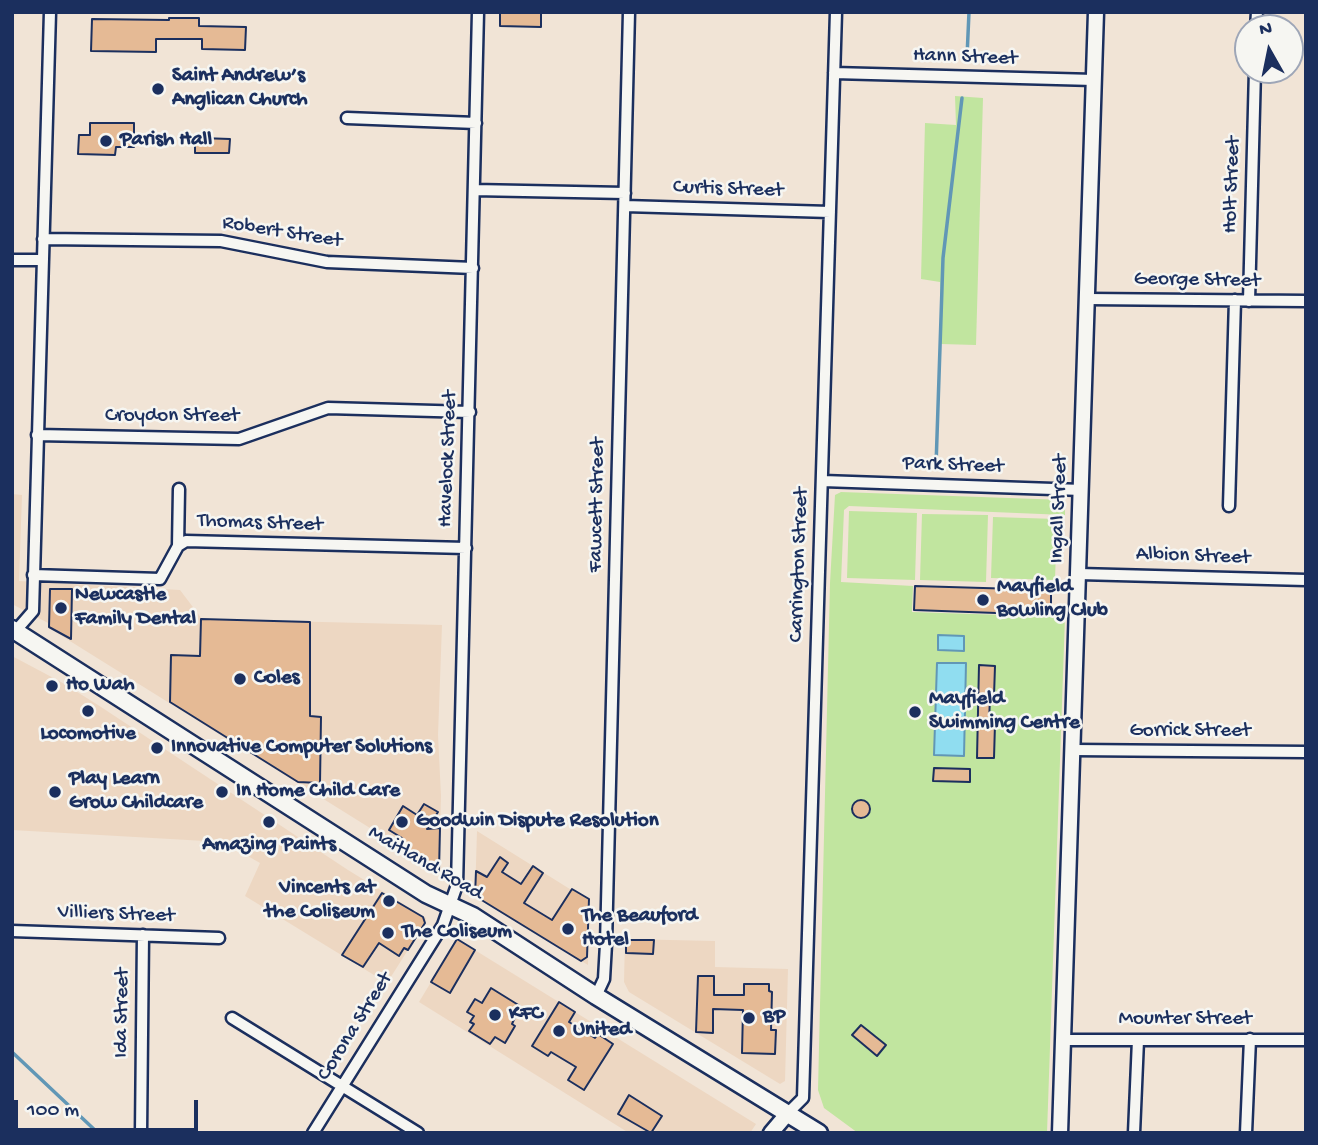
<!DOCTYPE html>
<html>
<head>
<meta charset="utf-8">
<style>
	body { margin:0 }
	#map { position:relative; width:1318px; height:1145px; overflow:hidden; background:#f1e4d6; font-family:"Gochi Hand",sans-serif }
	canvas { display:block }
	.frame { position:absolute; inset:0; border:14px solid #1b2f5e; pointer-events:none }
	.north { position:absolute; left:1234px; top:14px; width:70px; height:70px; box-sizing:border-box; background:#f6f6f2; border:2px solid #9ea6b7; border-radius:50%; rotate:351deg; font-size:19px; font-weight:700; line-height:28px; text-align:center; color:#1b2f5e }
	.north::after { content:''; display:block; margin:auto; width:24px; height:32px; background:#1b2f5e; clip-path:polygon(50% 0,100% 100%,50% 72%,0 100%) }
	.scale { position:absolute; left:14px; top:1100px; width:184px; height:32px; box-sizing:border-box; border:4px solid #1b2f5e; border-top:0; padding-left:9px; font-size:21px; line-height:24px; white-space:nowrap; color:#1b2f5e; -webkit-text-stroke:5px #f6f6f2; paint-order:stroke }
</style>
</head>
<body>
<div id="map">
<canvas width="1318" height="1145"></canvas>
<div class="frame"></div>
<div class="north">N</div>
<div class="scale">100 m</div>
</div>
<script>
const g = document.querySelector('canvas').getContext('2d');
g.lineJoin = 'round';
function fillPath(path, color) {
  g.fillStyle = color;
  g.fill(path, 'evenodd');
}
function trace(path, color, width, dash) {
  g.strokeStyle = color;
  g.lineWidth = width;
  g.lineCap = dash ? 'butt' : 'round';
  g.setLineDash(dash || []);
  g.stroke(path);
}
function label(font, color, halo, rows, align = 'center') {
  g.font = font + ' "Gochi Hand",sans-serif';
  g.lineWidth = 5;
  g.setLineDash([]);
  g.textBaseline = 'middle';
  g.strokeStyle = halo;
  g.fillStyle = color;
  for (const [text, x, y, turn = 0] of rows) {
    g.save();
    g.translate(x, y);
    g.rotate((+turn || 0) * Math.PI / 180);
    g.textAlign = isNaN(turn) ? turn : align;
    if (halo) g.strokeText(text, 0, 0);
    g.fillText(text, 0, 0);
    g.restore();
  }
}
fillPath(new Path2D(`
	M12,494L22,495L19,581L180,590L202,619L442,625L438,735L441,796L439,871L49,628L48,623L12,604Z
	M12,656L61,682L98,705L348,870L426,918L425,923L387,983L245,896L260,863L223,842L12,830Z
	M477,831L589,901L588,965L475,896Z
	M457,939L756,1124L750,1133H629L419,1002Z
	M625,939L715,941V967L788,969L785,1081L780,1084L629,992L624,982Z`), '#edd7c2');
fillPath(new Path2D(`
	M955,96L983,98L976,345L941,344L940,282L921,279L925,123L956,125Z
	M841,492L1065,500V515L849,506L844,510L841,582L913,586L912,612L1065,617L1047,1133H858L824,1108L818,1090L830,583L835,495Z
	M849,511L917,513L915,580L847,578Z
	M922,514L988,515L986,582L920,580Z
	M993,517L1057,519L1055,580L991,578Z`), '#c1e59f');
const water = new Path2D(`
	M938,635L964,636V651L938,650Z
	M937,663H966L964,756L934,755Z`);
fillPath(water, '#90ddf0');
trace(water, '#6197b6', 2);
trace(new Path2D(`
	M967,57L969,12
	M936,466L943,258L962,98
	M12,1052L98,1133`), '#6197b6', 3.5);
const building = new Path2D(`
	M500,12H541V27L500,26Z
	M169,18H199V26L246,27L245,50L202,49V39H156V52L91,51L92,19L169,20Z
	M90,123H134V147H116L115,155L78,154L79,135H90Z
	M201,138L230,139L229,153H195V139Z
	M915,586L1051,590V615L914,610Z
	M50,589H72L71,639L49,627Z
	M201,619L310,622V716L321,717L320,783L298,782L170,702L171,655L200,656Z
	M979,665L995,666L994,696H990L989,724H995L994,758H977Z
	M934,768L970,769V782L933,781Z
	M852 809a9 9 0 1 1 18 0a9 9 0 1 1-18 0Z
	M424,804L438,812L427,829L440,828L439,871L396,846L402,838L389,830L403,806L417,815Z
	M500,857L508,863L502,872L521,884L533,866L543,873L524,903L552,920L572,889L589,899L587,957L581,961L475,896L476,871L487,877Z
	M382,893L423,917L425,923L408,950L404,948L399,956L379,943L363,967L342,955Z
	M457,939L475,950L450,993L431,982Z
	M626,940H654L653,954L626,953Z
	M698,976H714V995H744V984H769V991L772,992L771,1030H776L775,1054L742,1053L743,1010L713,1009V1033L696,1032Z
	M491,988L520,1006L512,1024L515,1026L505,1043L495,1037L490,1044L469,1031L474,1024L470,1022L474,1016L467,1012L475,999L482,1003Z
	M559,1002L575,1012L569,1022L595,1038L598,1034L613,1044L584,1090L568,1080L576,1067L551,1052L548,1056L532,1046Z
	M861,1025L886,1045L877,1056L852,1035Z
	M629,1095L662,1116L651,1133L618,1114Z`);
fillPath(building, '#e5ba95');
trace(building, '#1b2f5e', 2);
const street = new Path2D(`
	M1256,28L1257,12
	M834,73L1094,80
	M347,118L476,123
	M474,190L625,193
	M625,206L830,212
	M43,239L221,241L327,262L473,268
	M12,260H43
	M1088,299L1306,301
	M1249,301L1255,70
	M37,435L239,439L328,408L470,412
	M823,481L1082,490
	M1229,506L1235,300
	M178,546L179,489
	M1079,574L1306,580
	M33,575L160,579L178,546L186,541L466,548
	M13,634L33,611L50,12
	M1074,750L1306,752
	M12,931L219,938
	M596,996L604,979L606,944L629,12
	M232,1018L418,1133
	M1064,1040H1306
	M788,1113L803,1098L836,12
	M141,1133L143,935
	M313,1133L443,925L457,885L478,12
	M1134,1133L1138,1040
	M1246,1133L1250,1039`);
const secondary = new Path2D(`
	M771,1133L788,1113
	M1060,1133L1096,12`);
const primary = new Path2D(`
	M12,629L426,894L473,916L596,996L819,1133`);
trace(street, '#1b2f5e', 15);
trace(secondary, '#1b2f5e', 19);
trace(primary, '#1b2f5e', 21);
trace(street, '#f6f6f2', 10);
trace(secondary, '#f6f6f2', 14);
trace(primary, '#f6f6f2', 16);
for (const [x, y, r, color] of [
	[158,89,7,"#1b2f5e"],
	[106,141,7,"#1b2f5e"],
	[983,600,7,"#1b2f5e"],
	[61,608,7,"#1b2f5e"],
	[240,679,7,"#1b2f5e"],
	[52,686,7,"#1b2f5e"],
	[88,711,7,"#1b2f5e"],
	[915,712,7,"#1b2f5e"],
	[157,748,7,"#1b2f5e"],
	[55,792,7,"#1b2f5e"],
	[222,792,7,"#1b2f5e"],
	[269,822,7,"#1b2f5e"],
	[402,822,7,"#1b2f5e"],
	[389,901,7,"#1b2f5e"],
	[568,929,7,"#1b2f5e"],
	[388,933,7,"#1b2f5e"],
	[495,1015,7,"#1b2f5e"],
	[749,1018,7,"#1b2f5e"],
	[559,1031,7,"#1b2f5e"]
]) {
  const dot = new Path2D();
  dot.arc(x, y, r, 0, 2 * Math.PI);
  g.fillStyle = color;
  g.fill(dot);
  trace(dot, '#f6f6f2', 2.5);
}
label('21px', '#1b2f5e', '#f6f6f2', [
	["Hann Street",965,58,2],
	["Holt Street",1233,185,-88],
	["Curtis Street",728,190,2],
	["Robert Street",282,233,9],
	["George Street",1197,281,1],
	["Croydon Street",172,417],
	["Havelock Street",449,459,-88],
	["Park Street",953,466,2],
	["Fawcett Street",598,505,-89],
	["Ingall Street",1060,509,-88],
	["Thomas Street",260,524,2],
	["Albion Street",1193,557,2],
	["Carrington Street",800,565,-88],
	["Gorrick Street",1190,732],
	["Maitland Road",425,864,30],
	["Villiers Street",116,915,2],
	["Ida Street",123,1013,-89],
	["Mounter Street",1185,1020],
	["Corona Street",356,1027,-58]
]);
label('bold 21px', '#1b2f5e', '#f6f6f2', [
	["Saint Andrew’s",172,77],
	["Anglican Church",172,101],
	["Parish Hall",120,141],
	["Mayfield",997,588],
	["Bowling Club",997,612],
	["Newcastle",75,596],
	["Family Dental",75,620],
	["Coles",254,679],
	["Ho Wah",66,686],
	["Mayfield",929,700],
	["Swimming Centre",929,724],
	["Locomotive",88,735,"center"],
	["Innovative Computer Solutions",171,748],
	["Play Learn",69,780],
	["Grow Childcare",69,804],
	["In Home Child Care",236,792],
	["Goodwin Dispute Resolution",416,822],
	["Amazing Paints",269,846,"center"],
	["Vincents at",375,889,"right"],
	["the Coliseum",375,913,"right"],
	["The Beauford",582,917],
	["Hotel",582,941],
	["The Coliseum",402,933],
	["KFC",509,1015],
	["BP",763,1018],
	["United",573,1031]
], 'left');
</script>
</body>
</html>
